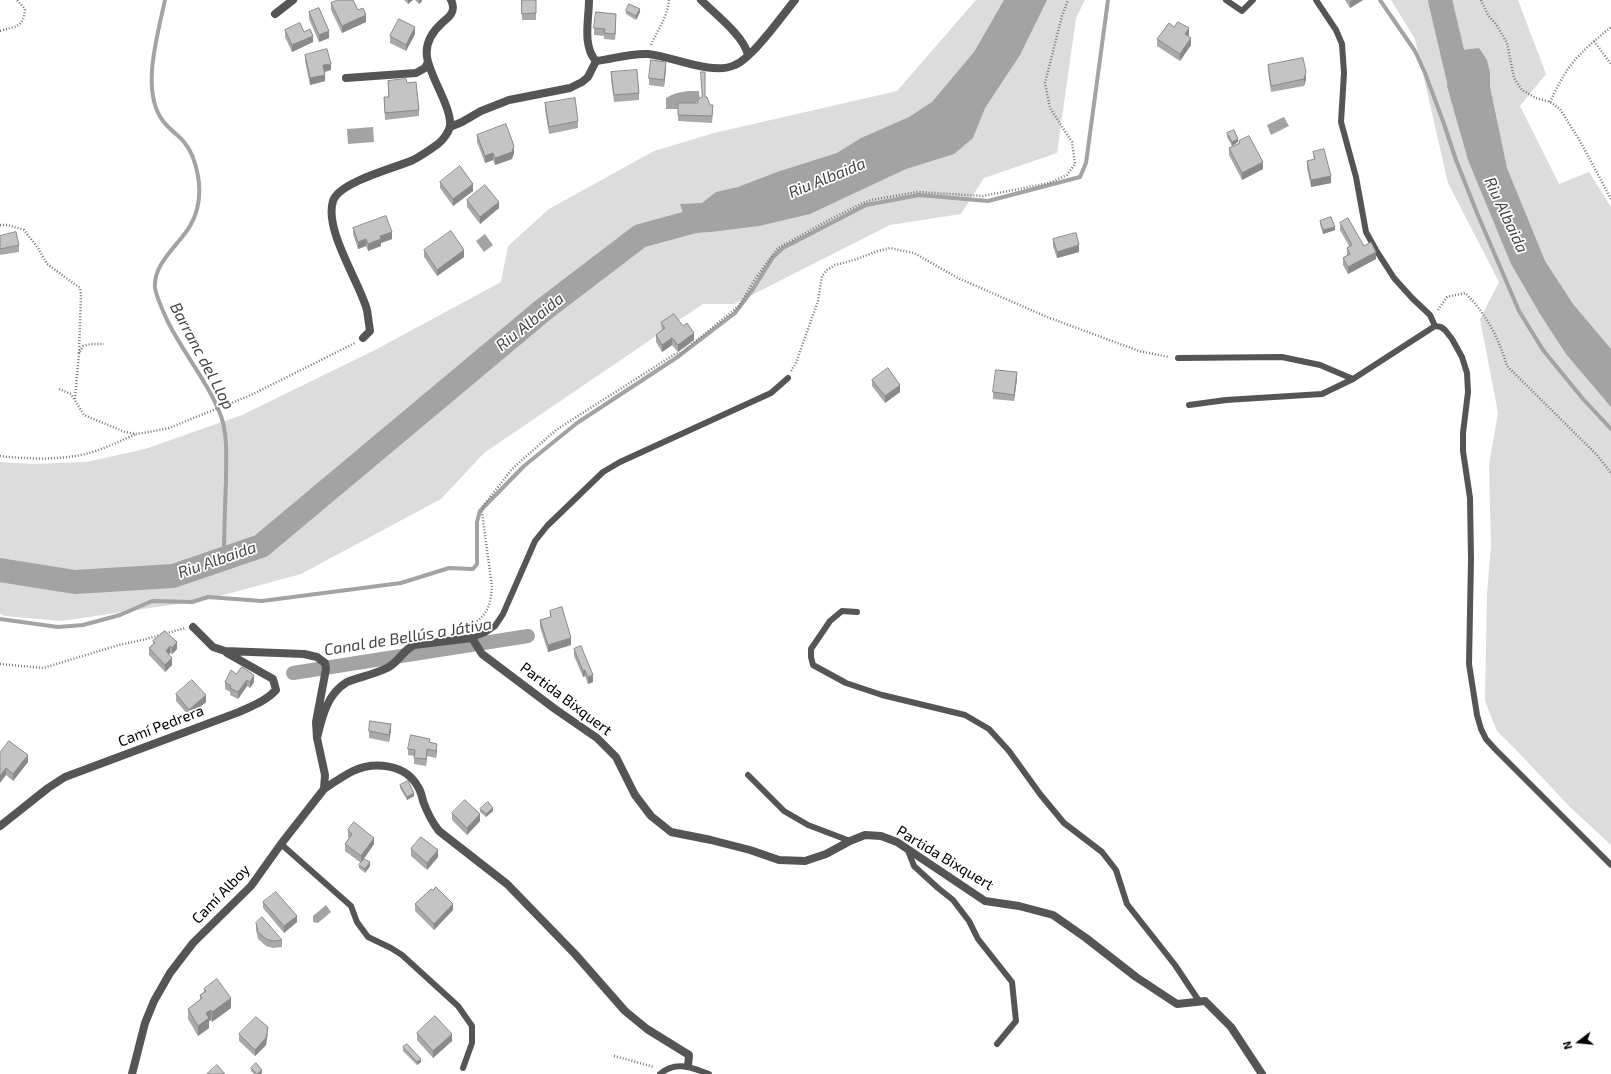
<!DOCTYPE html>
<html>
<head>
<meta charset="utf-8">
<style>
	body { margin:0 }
	#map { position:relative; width:1611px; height:1074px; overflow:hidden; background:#fff; font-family:"Exo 2",sans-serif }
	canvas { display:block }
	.north { position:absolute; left:1559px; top:1022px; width:40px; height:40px; -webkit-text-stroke:3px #fff; paint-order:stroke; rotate:254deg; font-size:11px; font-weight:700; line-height:16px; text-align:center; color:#000 }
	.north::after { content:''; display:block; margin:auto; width:14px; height:18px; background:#000; clip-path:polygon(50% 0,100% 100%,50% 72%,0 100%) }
</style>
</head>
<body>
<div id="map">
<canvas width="1611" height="1074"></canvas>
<div class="north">N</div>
</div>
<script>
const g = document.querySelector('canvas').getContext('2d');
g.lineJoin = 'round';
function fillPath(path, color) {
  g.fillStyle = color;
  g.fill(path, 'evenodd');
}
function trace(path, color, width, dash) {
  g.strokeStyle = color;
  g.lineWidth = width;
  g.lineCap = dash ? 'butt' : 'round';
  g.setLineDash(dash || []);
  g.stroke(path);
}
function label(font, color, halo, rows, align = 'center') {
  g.font = font + ' "Exo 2",sans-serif';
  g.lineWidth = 3.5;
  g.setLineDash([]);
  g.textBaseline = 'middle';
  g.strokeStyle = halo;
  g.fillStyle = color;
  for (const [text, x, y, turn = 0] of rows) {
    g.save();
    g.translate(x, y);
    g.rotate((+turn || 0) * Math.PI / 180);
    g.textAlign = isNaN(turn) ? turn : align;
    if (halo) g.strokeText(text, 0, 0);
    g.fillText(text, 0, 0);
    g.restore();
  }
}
fillPath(new Path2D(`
	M976,0H1085L1076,18L1057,153L984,178L961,214L890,225L734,304H703L484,453L441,499L301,574L205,600L61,621L5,616L0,614V462L33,464L86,462L145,449L242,415L375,350L501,282L508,246L549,209L654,151L714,133L897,91Z
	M1391,0H1518L1546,74L1520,106L1559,184L1589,172L1611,207V845L1570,807L1520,754L1497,731L1485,701L1487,594L1491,546L1489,464L1498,413L1480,319L1499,282L1448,183L1415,39Z`), '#dcdcdc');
fillPath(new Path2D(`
	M1004,0H1047L1020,55L985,108L973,138L954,154L906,169L810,214L759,226L711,232L690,233L680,204L702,203L716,192L738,187L777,172L837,153L861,138L909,117L932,102L974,52Z
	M1479,48L1487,60L1490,73V87L1507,168L1545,261L1573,304L1611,349V407L1566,354L1540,314L1511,264L1468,160L1447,86L1462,50Z
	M699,91L700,101L696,102L695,109H666V98C677,91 687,91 699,91Z
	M1284,117L1289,126L1271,135L1267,125Z
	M373,127L374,142L348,144L347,129Z
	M485,234L493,245L484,252L476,241Z
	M326,905L331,912L318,923L313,922V916Z`), '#a3a3a3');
trace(new Path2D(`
	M165,0C158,34 140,91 163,121C169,129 178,135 184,142C192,151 196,165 198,176C201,192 199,211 190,226C179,245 153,263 155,288C157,299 163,311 168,322C184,354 208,382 221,416C228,436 226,459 226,480C225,506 224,532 224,558
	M1380,0L1415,51L1425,73L1444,124L1456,160L1477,213L1519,311L1543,350L1583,399L1611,429
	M0,619L58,627L83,625L120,615L152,601L192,602L208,597L262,601L401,583L449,568L473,569L477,564V522L480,511L524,466L577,423L679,356L735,313L753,289L773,257L783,248L866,205L919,195L988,201L1080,177L1086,163L1108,0`), '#a3a3a3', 4);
trace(new Path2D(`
	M293,673L528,636`), '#a3a3a3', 14);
trace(new Path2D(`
	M1440,0L1463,98
	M0,570L75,582L173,576L261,546L543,310L640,236L717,215`), '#a3a3a3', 24);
trace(new Path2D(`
	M1481,0L1488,15L1496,24L1507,43L1514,78L1522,90L1536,98L1550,102L1560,109L1580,141L1611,199
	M0,31C15,26 24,28 25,9L17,0
	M1594,41L1611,64
	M651,45C658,28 667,19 669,0
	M1550,102C1554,94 1558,85 1563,77C1574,57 1594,41 1611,27
	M0,225H8L24,230L38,248L47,264L80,288L81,294L79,353
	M1438,310L1447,297L1465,293C1486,313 1499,339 1507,366L1597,455L1611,473
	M791,371L796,363L818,301L822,276L827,270L835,265L854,260L878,251L890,248L914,253L958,278L1047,317L1139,351L1169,357
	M59,389L71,394L84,415L125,432L136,434L149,432L169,428L251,395L355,343
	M75,399L79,353L83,346L91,344H104
	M0,456C26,459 55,460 81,455C100,451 118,442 136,434
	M467,628C486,616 490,610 492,587L482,512L484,505L512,469L556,430L675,354L681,353L739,306L755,279L778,248L829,220L861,204L871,200L918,192L983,196L1049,183L1067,175L1075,164L1072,142L1050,108L1045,83L1062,16L1068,0
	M0,664L43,668L119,645L146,639L185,628
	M614,1056L654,1067`), '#777', 2.5, [1, 2]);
trace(new Path2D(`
	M1226,0L1242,11L1253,0
	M1316,0L1336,30L1342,44L1344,73L1341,122L1356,177L1366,232L1376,250L1394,278L1412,298L1430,315L1435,326
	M1178,358L1282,357L1320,365L1353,379
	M1189,405L1226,400L1322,394L1353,379L1435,326L1441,327L1445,330L1452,339L1462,357L1467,373L1468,392L1463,433V451L1470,498L1471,559L1469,664L1477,715L1481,729L1486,739L1495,749L1611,865
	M857,612L842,611L830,621L811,649V657L813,665L846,683L882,695L965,715L989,729L1009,751L1040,794L1064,823L1102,852L1116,870L1127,904L1175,965L1199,1001
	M472,638L485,633L495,626L503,614L535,541L547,526L603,472L620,462L771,393L788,378
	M748,775L784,811L808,825L850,841
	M281,844L351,906L357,922L368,937L391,948L402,955L458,1006L472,1026V1043L463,1068
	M907,848L914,866L938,888L953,900L969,921L978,939L1012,982L1016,1021L997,1044
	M660,1074C676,1060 692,1068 709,1074`), '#555', 6);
trace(new Path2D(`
	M589,0C589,19 582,46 596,61C613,59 630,53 648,54C672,56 712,76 735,65C753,57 781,17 795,0
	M701,0C715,14 744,36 748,55
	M275,14L293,0
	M346,78L416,73L425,68L428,62
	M450,127L462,122L481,111L509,100L570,88L582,82L588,77L596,61
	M363,338L370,331C369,324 368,317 367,310C359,281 324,230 333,201C339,182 395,168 413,160C421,156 431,149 438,144C443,140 449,132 450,126C452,108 430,77 427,57C425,43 432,32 442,23C445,20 449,18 451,14C454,10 453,4 451,0
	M317,738C322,717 327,694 347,682C360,677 375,674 387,668C398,663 403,650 414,645L472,638L482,654L555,709L597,738L616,757L635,795L651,816L671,832L711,840L750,850L779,860L805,861L826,854L850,841L865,835L881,836L897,842L985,901L1019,906L1053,915L1086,938L1136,977L1177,1004L1205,1001L1231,1027L1262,1074
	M324,789C333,783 343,776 353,771C374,761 406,764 418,787C421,791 422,797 423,801C427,812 432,822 439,831L507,884L575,954L625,1011L647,1029L689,1055L688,1066
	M0,826L48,788L65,777L239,712C252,706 266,701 276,690L273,679L227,653
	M132,1074L145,1023L154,1001L170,973L193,943L251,886L281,844L324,789L325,775L317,738L316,722L326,669L325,663L317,657L304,654L225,651L213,647L193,627`), '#555', 8);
fillPath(new Path2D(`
	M404,0H413L408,4Z
	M415,0H422V1L419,4Z
	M521,0H536V20H522Z
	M1345,0H1363L1350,8Z
	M331,3L358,10L366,22L342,33L331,10Z
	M626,11L640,12L636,20L626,14Z
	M309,12L329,38L319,42L309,19Z
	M616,21L615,40L604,39V36L594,35V28Z
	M1174,27L1189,35L1188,37L1191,45L1180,61L1157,46V39Z
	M285,30L304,32L313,42L292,52L285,37Z
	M415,34L406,51L390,43V36Z
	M305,55L331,70L325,72V81L310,85L305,61Z
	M1268,65L1306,79L1304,86L1271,92L1268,71Z
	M666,69L664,87L649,85V78Z
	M611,72L639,93V100L614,102L611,79Z
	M388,81L407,83L419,110V116L385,120L384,97H388Z
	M705,97L713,111L712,123L678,121V103H698Z
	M545,103L578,121V128L549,134L545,110Z
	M1227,133L1238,142L1232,146L1227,137Z
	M477,135L514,153L512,159L495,165L493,160L485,163L477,142Z
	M1239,141L1263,169L1242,180L1229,155V148L1239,144Z
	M1313,152L1331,183L1311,187L1307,168V161L1314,160Z
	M440,182L473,191L453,206L440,188Z
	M467,200L499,208L480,224L467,207Z
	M1320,221L1335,230L1323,234L1320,224Z
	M1340,223L1364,246L1376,259L1348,274L1343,265V258L1347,255V248L1349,246L1340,230Z
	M353,228L392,239L381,243V246L368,251L366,246L358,249L353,234Z
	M0,236L19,245V252L0,255Z
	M1053,239L1079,252L1057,258L1053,246Z
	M424,250L464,257L437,276L424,257Z
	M661,323L683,326L694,340L678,352L672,345L662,352L656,342V335L662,330Z
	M1017,379L1014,401L993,399V392Z
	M872,380L900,392L885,403L872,386Z
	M550,611L571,645L548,652L540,627V620L550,618Z
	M165,631L177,649L172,654L170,653L169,654L172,665L165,672L149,655V648L153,644V641Z
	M574,649L593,682L588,684L585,676L583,677L574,656Z
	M236,674L254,682L250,688L247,686L238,699L230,695V692L225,689V682Z
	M176,694L206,702L189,716L176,701Z
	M391,730L389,742L369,738V731Z
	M430,742L437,750L436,758L427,756L426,766L414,764V756L408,755V749Z
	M0,753L28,762L13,781L6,775Z
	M400,785L414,796L407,800L400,788Z
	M480,809L493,811L486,817L480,812Z
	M452,813L480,821L467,835L452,820Z
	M348,830L374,844L361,863L345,851V844L349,838L348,837Z
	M411,849L438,857L427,870L411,856Z
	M359,865L370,866L365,873L359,868Z
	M263,902L297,922L284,933L263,908Z
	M415,904L453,910L434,930L415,911Z
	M256,923L282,940V947L273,948L266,946L258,939L256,930Z
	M204,989L231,1008L212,1022L211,1020L209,1021V1028L198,1036L188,1019V1009L200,1000V995L204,992Z
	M417,1033L452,1041L433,1058L417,1040Z
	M239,1034H268L266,1045L255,1056L239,1041Z
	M403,1047L421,1062L417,1065L403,1051Z
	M251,1068L262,1073L261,1074H254L251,1071Z`), '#a9a9a9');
fillPath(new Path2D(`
	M408,0H413L408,4Z
	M419,0H422V1L419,4Z
	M1352,0H1363L1350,8V1Z
	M640,9V12L636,20V16Z
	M616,14V21L615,40V34Z
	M366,15V22L342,33V26Z
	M415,27V34L406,51V45Z
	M1189,28V35L1185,41V34Z
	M329,31V38L319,42V35Z
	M313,36V42L292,52V45Z
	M1191,38V45L1180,61V54Z
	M666,62V69L664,87V80Z
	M331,64V70L323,72V65Z
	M1306,72V79L1304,86V79Z
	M325,75V81L310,85V78Z
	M1238,139V142L1232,146V142Z
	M514,146V153L512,159L495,165V158Z
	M493,153V160L485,163V156Z
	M1263,162V169L1242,180V173Z
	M1331,176V183L1311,187V180Z
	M473,184V191L453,206V199Z
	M499,202V208L480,224V217Z
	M1335,227V230L1323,234V230Z
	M392,232V239L381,243V246L368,251V244L380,236Z
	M366,239V246L358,249V242Z
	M1079,245V252L1057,258V252Z
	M464,250V257L437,276V270Z
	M1376,252V259L1348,274V267Z
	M694,333V340L678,352V345Z
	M672,338V345L662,352V345Z
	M1017,372V379L1014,401V395Z
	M900,385V392L885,403V396Z
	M571,638V645L548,652V645Z
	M177,642V649L172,654V648Z
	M170,646V653L166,657V651Z
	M172,658V665L165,672V665Z
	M585,670V676L583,677V671Z
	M254,675V682L250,688V682Z
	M593,675V682L588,684V677Z
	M247,680V686L238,699V692Z
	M206,695V702L189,716V710Z
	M391,724V730L389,742V735Z
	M437,744V750L436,758V751Z
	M427,749V756L426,766V759Z
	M28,755V762L13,781V774Z
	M6,768V775L0,783V776Z
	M414,793V796L407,800V797Z
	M493,808V811L486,817V814Z
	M480,814V821L467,835V828Z
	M374,838V844L361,863V856Z
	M438,850V857L427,870V863Z
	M370,862V866L365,873V869Z
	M453,904V910L434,930V924Z
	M297,916V922L284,933V926Z
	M231,998V1008L212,1022V1012Z
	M211,1010V1020L209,1021V1028L198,1036V1026L206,1013Z
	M268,1027L266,1045L255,1056V1050Z
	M452,1034V1041L433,1058V1051Z
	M421,1059V1062L417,1065V1062Z
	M262,1070V1073L261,1074H257Z`), '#898989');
const building = new Path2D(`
	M338,0H353L358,10L363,8L366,15L342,26L331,3Z
	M522,0H536V13L522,14Z
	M629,4L640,9L636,16L626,11Z
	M319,8L329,31L319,35L309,12Z
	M596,12L616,14L615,34L604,33L605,29L594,28Z
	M399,19L415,27L406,45L390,36Z
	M1178,22L1189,28L1185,34L1191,38L1180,54L1157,39L1169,23L1174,27Z
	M300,23L304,32L310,29L313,36L292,45L285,30Z
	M327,49L331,64L323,65L325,75L310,78L305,55Z
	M1303,58L1306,72L1304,79L1271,86L1268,65Z
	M651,60L666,62L664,80L649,78Z
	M637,70L639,93L614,95L611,72Z
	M701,72H705V97H707L710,105H713L712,116L678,115V103H698V99L702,97Z
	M406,79L407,83L416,82L419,110L385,113L384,97H389L388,81Z
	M575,98L578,121L549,127L545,103Z
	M506,124L514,146L512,152L495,158L493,153L485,156L477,135Z
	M1234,130L1238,139L1232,142L1227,133Z
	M1249,136L1263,162L1242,173L1229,148L1240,143L1239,141Z
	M1324,149L1331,176L1311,180L1307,161L1315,159L1313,152Z
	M460,166L473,184L453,199L440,182Z
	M485,185L499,202L480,217L467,200Z
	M386,216L392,232L380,236L381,239L368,244L366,239L358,242L353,228Z
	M1331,217L1335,227L1323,230L1320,221Z
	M1348,218L1364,246L1371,242L1376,252L1348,267L1343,258L1350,254L1347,248L1352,245L1340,223Z
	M451,231L464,250L437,270L424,250Z
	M16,232L19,245L0,249V236Z
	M1076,233L1079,245L1057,252L1053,239Z
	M674,314L683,326L687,323L694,333L678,345L672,338L662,345L656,335L665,328L661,323Z
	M888,368L900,385L885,396L872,380Z
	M996,370L1017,372L1014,395L993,392Z
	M562,607L571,638L548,645L540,620L551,617L550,611Z
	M165,631L177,642L172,648L170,646L166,651L172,658L165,665L149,648L155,643L153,641Z
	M581,646L593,675L588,677L585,670L583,671L574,649Z
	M242,667L254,675L250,682L247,680L238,692L230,688L231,686L225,682L231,670L236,674Z
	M192,680L206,695L189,710L176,694Z
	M370,721L391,724L389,735L369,731Z
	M411,735L430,739L429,742L437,744L436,751L427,749L426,759L414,758L415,750L408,749Z
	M9,741L28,755L13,774L6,768L0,776V753Z
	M408,781L414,793L407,797L400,785Z
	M465,800L480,814L467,828L452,813Z
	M488,802L493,808L486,814L480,809Z
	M354,822L374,838L361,856L345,844L352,834L348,830Z
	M421,837L438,850L427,863L411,849Z
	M364,859L370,862L365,869L359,865Z
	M436,887L453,904L434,924L415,904L431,889L433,890Z
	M276,892L297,916L284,926L263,902Z
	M262,917L282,940L273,941L266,939L258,932L256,923Z
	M217,979L231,998L212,1012L211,1010L206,1013L209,1018L198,1026L188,1009L202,998L200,995L206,991L204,989Z
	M435,1016L452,1034L433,1051L417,1033Z
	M256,1017L268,1027L266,1038L255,1050L239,1034Z
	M407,1044L421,1059L417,1062L403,1047Z
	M256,1063L262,1070L257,1074L251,1068Z
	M217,1065L225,1074H207Z`);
fillPath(building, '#c4c4c4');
trace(building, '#898989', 1);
label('15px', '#000', '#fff', [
	["Partida Bixquert",566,699,37],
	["Camí Pedrera",161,726,-21],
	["Partida Bixquert",945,858,31],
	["Camí Alboy",221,894,-46]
]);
label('italic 16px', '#444', '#fff', [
	["Riu Albaida",827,178,-22],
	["Riu Albaida",1506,215,65],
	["Riu Albaida",530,322,-39],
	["Barranc del Llop",202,356,62],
	["Riu Albaida",217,560,-19],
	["Canal de Bellús a Játiva",408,637,-9]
]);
</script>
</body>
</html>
